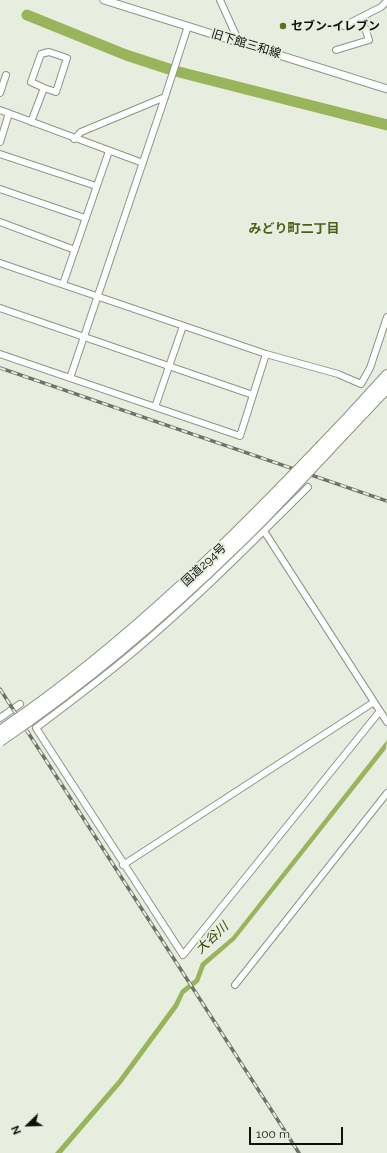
<!DOCTYPE html>
<html>
<head>
<meta charset="utf-8">
<style>
	body { margin:0 }
	#map { position:relative; width:387px; height:1153px; overflow:hidden; background:#e8eedf; font-family:Raleway,sans-serif }
	canvas { display:block }
	.north { position:absolute; left:8px; top:1105px; width:40px; height:40px; -webkit-text-stroke:3px #e8eedf; paint-order:stroke; rotate:247deg; font-size:11px; font-weight:700; line-height:16px; text-align:center; color:#0f110c }
	.north::after { content:''; display:block; margin:auto; width:14px; height:18px; background:#0f110c; clip-path:polygon(50% 0,100% 100%,50% 72%,0 100%) }
	.scale { position:absolute; left:249px; top:1127px; width:94px; height:18px; box-sizing:border-box; border:2px solid #0f110c; border-top:0; padding-left:5px; font-size:12px; line-height:14px; white-space:nowrap; color:#0f110c; -webkit-text-stroke:3px #e8eedf; paint-order:stroke }
</style>
</head>
<body>
<div id="map">
<canvas width="387" height="1153"></canvas>
<div class="north">N</div>
<div class="scale">100 m</div>
</div>
<script>
const g = document.querySelector('canvas').getContext('2d');
g.lineJoin = 'round';
function fillPath(path, color) {
  g.fillStyle = color;
  g.fill(path, 'evenodd');
}
function trace(path, color, width, dash) {
  g.strokeStyle = color;
  g.lineWidth = width;
  g.lineCap = dash ? 'butt' : 'round';
  g.setLineDash(dash || []);
  g.stroke(path);
}
function label(font, color, halo, rows, align = 'center') {
  g.font = font + ' Raleway,"Noto Sans JP",sans-serif';
  g.lineWidth = 4;
  g.setLineDash([]);
  g.textBaseline = 'middle';
  g.strokeStyle = halo;
  g.fillStyle = color;
  for (const [text, x, y, turn = 0] of rows) {
    g.save();
    g.translate(x, y);
    g.rotate((+turn || 0) * Math.PI / 180);
    g.textAlign = isNaN(turn) ? turn : align;
    if (halo) g.strokeText(text, 0, 0);
    g.fillText(text, 0, 0);
    g.restore();
  }
}
fillPath(new Path2D(`
	M387,740L386,749L235,940L205,966L199,982L184,994L178,1007L122,1083L62,1153H55L118,1080L174,1004L181,990L195,979L201,963L232,937Z`), '#99b55b');
trace(new Path2D(`
	M27,15L126,55L169,69
	M179,72L387,125`), '#99b55b', 11);
const minor = new Path2D(`
	M220,0L239,42
	M344,26L381,7L387,1
	M336,50L369,40L365,28
	M0,93L6,75
	M0,110L143,163
	M31,122L44,88L31,82L41,54L49,52L67,58L56,92L44,88
	M74,139L81,132L165,97
	M0,142L9,113
	M0,154L96,186
	M0,189L85,218
	M0,222L75,250
	M0,263L266,354L338,374L361,384L370,368L387,317
	M63,284L109,151
	M0,308L253,395
	M0,354L240,436L266,354
	M70,378L165,97L188,26
	M155,407L183,326
	M308,487C251,544 193,602 131,654C100,680 68,704 36,728L183,955L380,711
	M264,531L387,722
	M0,718L20,704
	M123,865L374,702
	M235,985L387,793`);
const tertiary = new Path2D(`
	M104,0L387,89`);
const trunk = new Path2D(`
	M345,421L387,375
	M351,426L387,388`);
trace(minor, '#8e9385', 8);
trace(tertiary, '#8e9385', 9);
trace(trunk, '#8e9385', 12);
trace(minor, '#fff', 6);
trace(tertiary, '#fff', 7);
trace(trunk, '#fff', 10);
const rail = new Path2D(`
	M0,368L387,501
	M0,689L299,1153`);
trace(rail, '#6e7268', 3.5);
trace(rail, '#e8eedf', 2, [6]);
const trunkBridge = new Path2D(`
	M0,731C130,643 238,534 345,421
	M0,741C84,684 163,617 236,546C276,508 313,466 351,426`);
trace(trunkBridge, '#8e9385', 12, []);
trace(trunkBridge, '#fff', 10);
for (const [x, y, r, color] of [
	[283,26,4,"#5a7020"]
]) {
  const dot = new Path2D();
  dot.arc(x, y, r, 0, 2 * Math.PI);
  g.fillStyle = color;
  g.fill(dot);
  trace(dot, '#e8eedf', 1.5);
}
label('bold 12px', '#0f110c', '#e8eedf', [
	["セブン-イレブン",291,26]
], 'left');
label('12px', '#0f110c', '#e8eedf', [
	["旧下館三和線",246,44,17],
	["国道294号",204,565,-43]
]);
label('bold 13px', '#4c5f16', '#e8eedf', [
	["みどり町二丁目",294,229]
]);
label('italic 13px', '#354600', '#e8eedf', [
	["大谷川",212,938,-43]
]);
</script>
</body>
</html>
